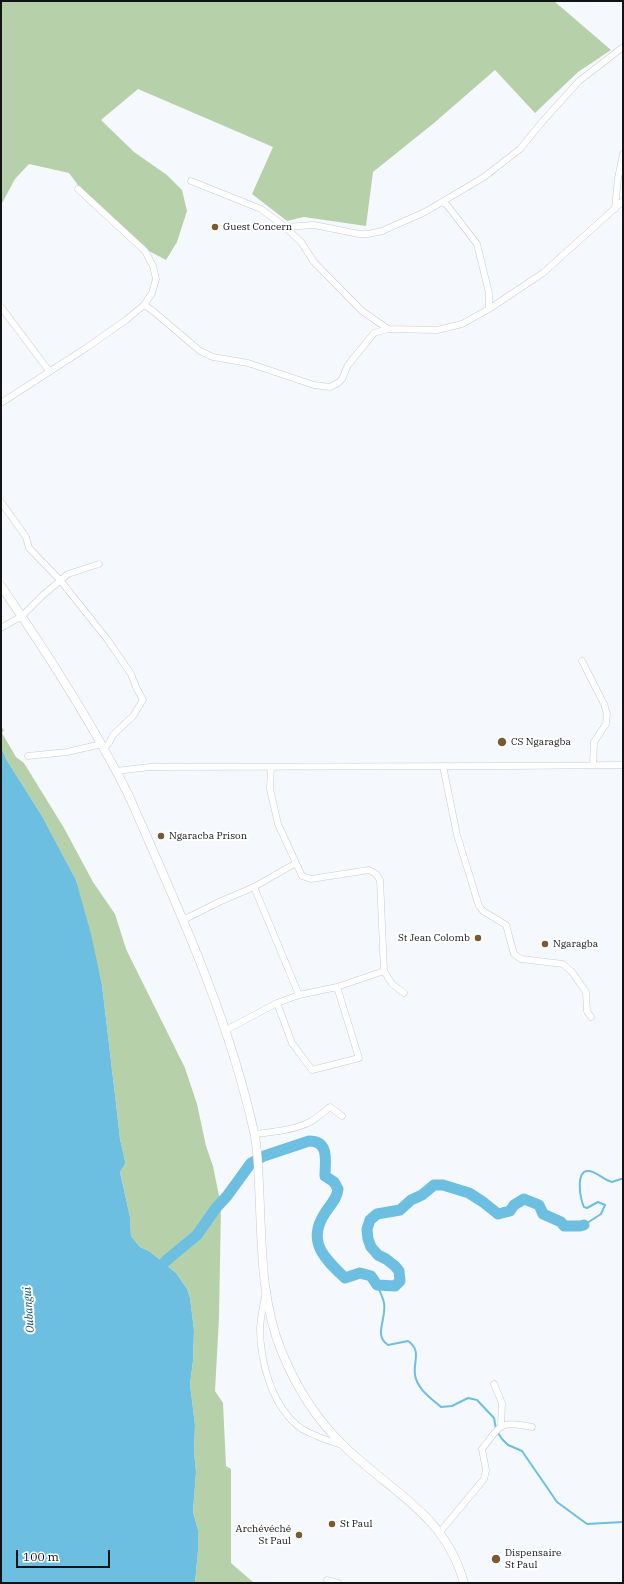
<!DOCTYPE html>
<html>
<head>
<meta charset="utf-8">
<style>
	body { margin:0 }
	#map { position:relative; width:624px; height:1584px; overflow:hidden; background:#f5f9fe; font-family:"IBM Plex Serif",serif }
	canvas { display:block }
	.frame { position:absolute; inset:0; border:2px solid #121315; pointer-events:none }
	.scale { position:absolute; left:16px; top:1550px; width:94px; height:18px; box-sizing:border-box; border:2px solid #121315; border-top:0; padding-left:5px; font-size:12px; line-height:14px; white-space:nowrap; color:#121315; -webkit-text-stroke:3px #fff; paint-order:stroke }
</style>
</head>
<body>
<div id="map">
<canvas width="624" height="1584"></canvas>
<div class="frame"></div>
<div class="scale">100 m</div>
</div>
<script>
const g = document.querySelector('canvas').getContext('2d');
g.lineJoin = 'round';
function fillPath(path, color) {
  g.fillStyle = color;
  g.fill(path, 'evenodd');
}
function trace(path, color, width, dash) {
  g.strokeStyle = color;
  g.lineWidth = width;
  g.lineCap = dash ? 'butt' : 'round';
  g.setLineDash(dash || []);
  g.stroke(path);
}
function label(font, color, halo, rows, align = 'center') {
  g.font = font + ' "IBM Plex Serif",serif';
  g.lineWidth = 4;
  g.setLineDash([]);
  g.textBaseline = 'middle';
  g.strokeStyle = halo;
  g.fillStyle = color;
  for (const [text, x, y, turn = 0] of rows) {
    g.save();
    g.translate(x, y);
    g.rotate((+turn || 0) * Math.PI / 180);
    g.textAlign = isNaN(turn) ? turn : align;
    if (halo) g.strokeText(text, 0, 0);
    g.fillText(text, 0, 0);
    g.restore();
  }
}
fillPath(new Path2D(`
	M1,1H554L611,50L578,72L535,113L495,70L434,123L373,172L366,226L304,217L287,221L252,194L273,147L138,89L101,120L134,152L167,175L182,190L187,211L177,242L166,260L147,250L126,229L92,204L69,173L29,164L15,179L1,205Z
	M1,726L4,730L2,733L16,757L24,763L64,828L93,882L115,914L126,949L185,1068L197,1104L206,1146L213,1166L221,1206L219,1318L215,1391L223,1403L226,1466L231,1469V1563L254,1583H195L198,1551V1530L193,1512L196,1472L194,1451L195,1425L190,1384L193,1361L194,1330L190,1298L187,1289L176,1273L149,1251L140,1247L131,1236L130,1217L120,1172L125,1164V1161L120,1139L117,1112L102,985L76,880L42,816L6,759L1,747Z`), '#b6d1aa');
fillPath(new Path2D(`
	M1,747L6,759L42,816L76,880L91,934L102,985L117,1112L120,1139L125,1161V1164L120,1172L130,1217L131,1236L140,1247L149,1251L176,1273L187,1289L190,1298L194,1330L193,1361L190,1384L195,1425L194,1451L196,1472L193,1512L198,1530V1551L195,1583H1Z`), '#6dbfe1');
trace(new Path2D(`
	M584,1225L601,1214L605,1205L598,1202L587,1208L584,1207C580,1200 575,1169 589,1171C597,1172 604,1180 612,1182L621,1179H623
	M377,1285C379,1290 383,1297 384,1303C387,1319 373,1335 388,1345L408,1341C422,1351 413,1361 415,1375C417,1389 432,1399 441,1407L452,1406L468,1398L477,1400L494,1418L496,1429
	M498,1433L502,1439L508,1445L522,1451L557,1502L587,1524L623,1522`), '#6dbfe1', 2);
trace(new Path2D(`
	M153,1274L168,1259L197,1235L216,1208L227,1196L251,1163L264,1156L309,1141C330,1141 325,1161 325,1176L334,1182L338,1189C337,1199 330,1205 325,1213C306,1242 325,1259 345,1278L360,1273L371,1276L377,1285L395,1286L400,1281L399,1271L395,1266L386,1259L378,1255L371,1247L368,1239L367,1229L370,1220L377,1214L400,1210L411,1200L422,1195L434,1185H443L469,1193L483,1202L498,1214L510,1211L514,1205L524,1199L539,1205L543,1214L561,1222L564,1226H580L584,1225`), '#6dbfe1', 11);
const minor = new Path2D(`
	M191,181L261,209L285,227L301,242L314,262L362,311L388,329
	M442,202L447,205L477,244L489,293V309
	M615,209L618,178L623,154
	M285,227L314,225L359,234H368L382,231L425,212L484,177L520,149L542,122L579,81L623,47
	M144,305L153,311L200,351L213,357L248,363L314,385L330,387L338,383L342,379L348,365L374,333L388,329L437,330L462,324L489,309L543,273L623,201
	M1,307L49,371
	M1,403L86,348L126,320L144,305L152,293L156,279L153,266L145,251L78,189
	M1,502L26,537L29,548L60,580L107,639L131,674L136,687L143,700L133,716L113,735L109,743L104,748
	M1,628L22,616L43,595L68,574L99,564
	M582,661L604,704L607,714L606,724L594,742L593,765
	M28,756L67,752L102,744
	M443,766L457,835L479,906L483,911L506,925L514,954L521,959L563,964L572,972L586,992L587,1011L591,1017
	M271,767L270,789L278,824L302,876L311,879L369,870L376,874L380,880L384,971L392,984L404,993
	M116,771L150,767L507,766L623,765
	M254,887L299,995
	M183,920L219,902L254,887L296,863
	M277,1003L292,1043L312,1070L359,1058L337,987
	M226,1030L277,1003L299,995L337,987L384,971
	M255,1134C273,1132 294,1130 310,1122C317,1118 324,1112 330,1107L342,1116
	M265,1296C263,1306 261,1317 260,1327C260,1362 272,1408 302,1429C314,1436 329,1441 342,1445
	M494,1384L502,1403L501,1427
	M440,1532L484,1479L486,1470L482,1449C501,1425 499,1420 532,1427
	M327,1580L338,1583`);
const major = new Path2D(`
	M1,586C48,654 92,722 129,796C177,906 228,1014 254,1132C258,1149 258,1167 259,1185C262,1240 260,1298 281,1350C295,1385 317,1420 344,1446C391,1492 445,1514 464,1583`);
trace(minor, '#c7cbd0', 7);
trace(major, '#c7cbd0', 9);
trace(minor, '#fff', 6);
trace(major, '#fff', 8);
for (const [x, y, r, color] of [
	[215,227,4,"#7b5a31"],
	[502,742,5,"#7b5a31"],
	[161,836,4,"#7b5a31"],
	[478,938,4,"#7b5a31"],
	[545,944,4,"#7b5a31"],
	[332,1524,4,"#7b5a31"],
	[299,1535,4,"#7b5a31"],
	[496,1559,5,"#7b5a31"]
]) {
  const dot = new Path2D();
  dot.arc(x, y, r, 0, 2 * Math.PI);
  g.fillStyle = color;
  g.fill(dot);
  trace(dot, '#fff', 1.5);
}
label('10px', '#121315', '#fff', [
	["Guest Concern",223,227],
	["CS Ngaragba",511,742],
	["Ngaracba Prison",169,836],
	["St Jean Colomb",470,938,"right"],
	["Ngaragba",553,944],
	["St Paul",340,1524],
	["Archévéché",291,1529,"right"],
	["St Paul",291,1541,"right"],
	["Dispensaire",505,1553],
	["St Paul",505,1565]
], 'left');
label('italic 11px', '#074f67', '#fff', [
	["Oubangui",29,1310,-94]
]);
</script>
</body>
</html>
